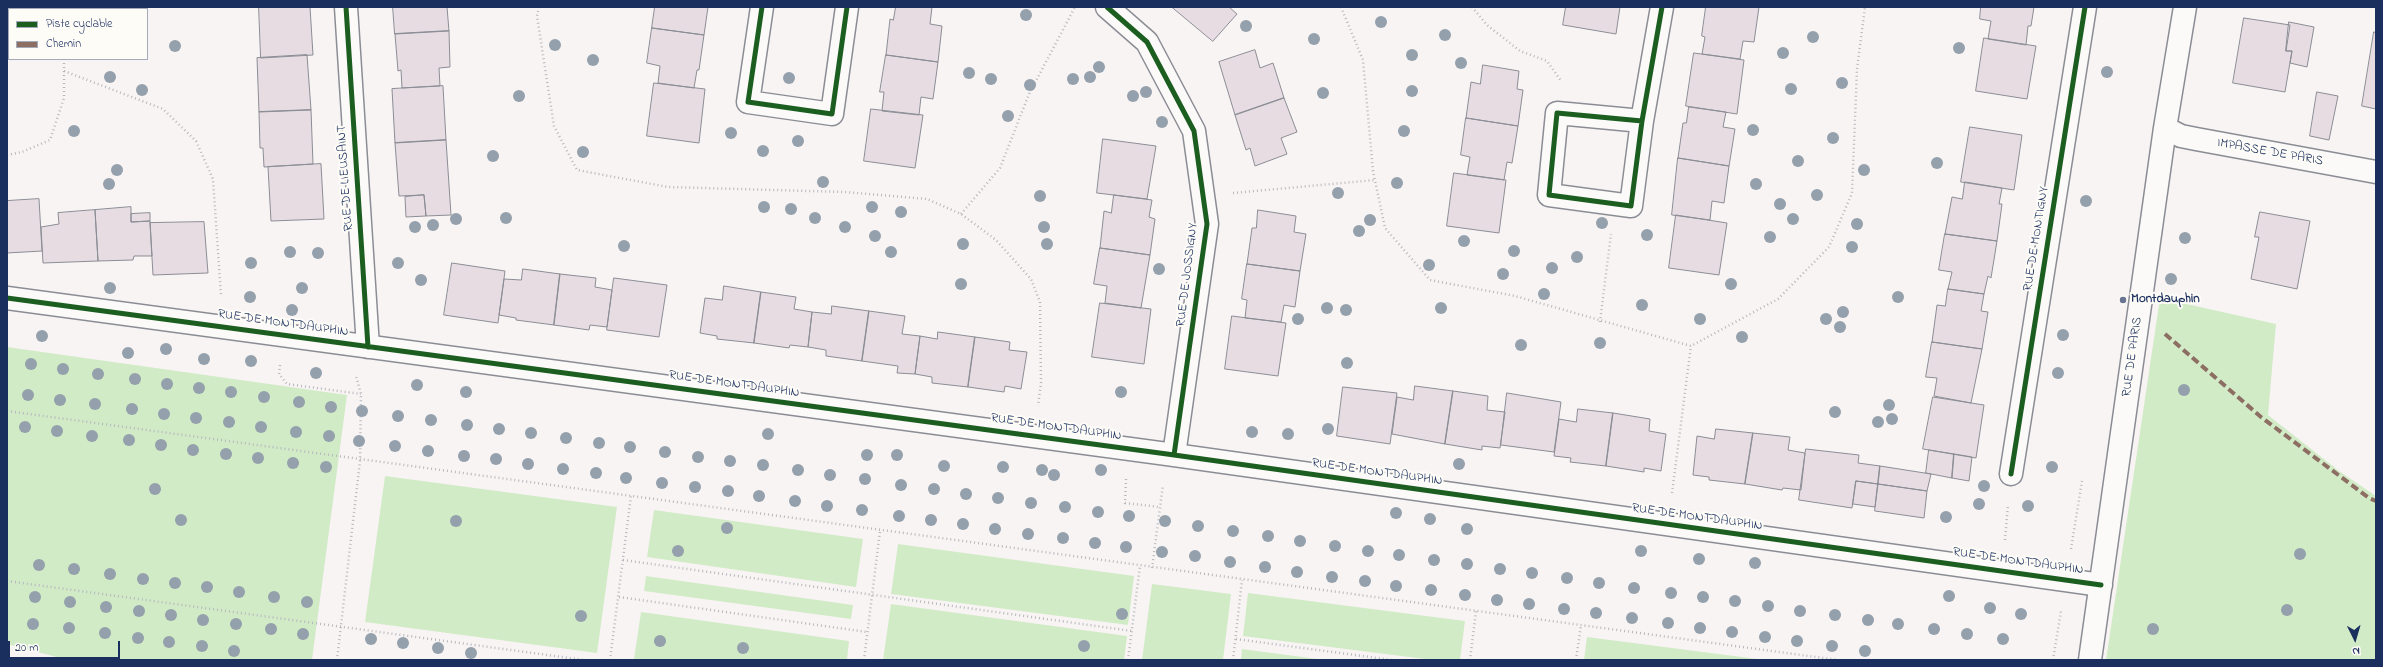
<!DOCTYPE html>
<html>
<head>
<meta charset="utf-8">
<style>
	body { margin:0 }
	#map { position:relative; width:2383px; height:667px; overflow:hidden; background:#f9f4f4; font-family:"Indie Flower",sans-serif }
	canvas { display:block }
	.frame { position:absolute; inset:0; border:8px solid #1b2f5e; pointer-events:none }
	.legend { position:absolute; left:8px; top:8px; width:140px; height:52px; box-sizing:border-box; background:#fdfcf7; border:1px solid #a3aaba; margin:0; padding:5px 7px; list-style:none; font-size:12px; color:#1b2f5e }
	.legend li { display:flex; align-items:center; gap:8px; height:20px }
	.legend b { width:20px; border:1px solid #a3aaba }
	.north { position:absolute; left:2335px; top:619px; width:40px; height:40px; -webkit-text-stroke:3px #fdfcf7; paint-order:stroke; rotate:175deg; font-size:11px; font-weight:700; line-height:16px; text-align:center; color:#1b2f5e }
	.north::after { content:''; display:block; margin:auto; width:14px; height:18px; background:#1b2f5e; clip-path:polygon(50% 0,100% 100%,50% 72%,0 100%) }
	.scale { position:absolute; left:8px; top:641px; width:112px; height:18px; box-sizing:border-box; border:2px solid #1b2f5e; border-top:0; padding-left:5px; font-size:12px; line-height:14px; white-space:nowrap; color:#1b2f5e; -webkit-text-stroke:3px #fdfcf7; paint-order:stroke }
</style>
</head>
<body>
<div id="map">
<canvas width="2383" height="667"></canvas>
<div class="frame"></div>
<ul class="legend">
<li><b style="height:5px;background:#1b5e20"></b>Piste cyclable</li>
<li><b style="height:5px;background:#8d6e63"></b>Chemin</li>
</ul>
<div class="north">N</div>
<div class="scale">20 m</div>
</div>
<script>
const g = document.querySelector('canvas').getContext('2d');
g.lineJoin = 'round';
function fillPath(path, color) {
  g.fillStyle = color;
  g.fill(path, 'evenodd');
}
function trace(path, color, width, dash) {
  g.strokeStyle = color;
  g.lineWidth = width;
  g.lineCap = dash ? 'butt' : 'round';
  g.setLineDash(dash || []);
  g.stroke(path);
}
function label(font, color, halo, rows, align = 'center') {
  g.font = font + ' "Indie Flower",sans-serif';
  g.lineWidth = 4;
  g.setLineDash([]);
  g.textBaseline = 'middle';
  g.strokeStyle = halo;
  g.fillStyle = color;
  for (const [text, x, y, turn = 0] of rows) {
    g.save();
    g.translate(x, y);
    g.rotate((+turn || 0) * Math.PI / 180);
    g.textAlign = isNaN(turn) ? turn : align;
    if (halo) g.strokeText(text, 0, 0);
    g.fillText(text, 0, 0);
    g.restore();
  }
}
fillPath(new Path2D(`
	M2160,298L2276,324L2268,415L2339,471L2376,496V660H2106Z
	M7,347L347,395L312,660H68L7,644Z
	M385,476L617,507L597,653L365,622Z
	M654,510L863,539L856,587L647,557Z
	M898,544L1134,576L1128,625L891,594Z
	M646,576L853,605L851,619L644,591Z
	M1152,584L1231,594L1223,660H1142Z
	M1248,593L1465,621L1460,660H1433L1243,636Z
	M891,604L1127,636L1124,660H883Z
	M641,612L849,641L847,660L634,659Z
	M1587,637L1765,660H1584Z
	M1242,649L1325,660H1241Z`), '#d2ebc7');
const building = new Path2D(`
	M259,7H310L313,55L261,58Z
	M393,7H447L449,31L395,34Z
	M655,7H708L704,35L652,28Z
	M896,7H932L930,24L942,26L938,62L886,55L890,19L893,20Z
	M1172,7H1229L1237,14L1213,41Z
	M1566,7H1620L1616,34L1563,25Z
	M1706,7H1759L1754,42L1743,41L1740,59L1702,54L1705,37L1702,36Z
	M1981,7H2034L2031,26H2028L2026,45L1988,39L1991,21L1980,19Z
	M2244,18L2290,25L2286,51H2292L2285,92L2233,83Z
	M2289,22L2314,27L2307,67L2290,63L2292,51H2286Z
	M652,28L704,35L699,70H697L694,88L658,83L660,66L647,63Z
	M449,31L450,67L439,68L440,86L402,88L401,70L398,71L395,34Z
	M2374,32L2376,33V109L2362,106Z
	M1984,38L2036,46L2027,99L1976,91Z
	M1255,50L1260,68L1273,63L1284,98L1235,115L1219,62Z
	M1694,53L1744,60L1737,114L1686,106Z
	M307,55L311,110L259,112L257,58Z
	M886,55L938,62L933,99L921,97L919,115L882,111L884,92H880Z
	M1483,65L1519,71L1517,89L1523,90L1518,126L1466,118L1471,82L1480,84Z
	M654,83L705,89L699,143L647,136Z
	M443,86L446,140L395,143L392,89Z
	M2317,92L2338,96L2329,140L2310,136Z
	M1284,98L1297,132L1281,138L1287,154L1255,166L1250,148L1246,150L1235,115Z
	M1689,107L1726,112L1723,127L1735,129L1729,166L1678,158L1683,123H1686Z
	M871,109L923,115L915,168L864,161Z
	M311,110L313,164L264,167L263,148H260L259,112Z
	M1466,118L1518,126L1512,163L1507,162L1504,180L1467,175L1470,157L1461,155Z
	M1970,127L2022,135L2014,190L1961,182Z
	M1103,139L1156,146L1147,199L1097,193Z
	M446,140L451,215L426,216L424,195L399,196L395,143Z
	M1678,158L1729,166L1724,203L1712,201L1710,220L1672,215Z
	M321,164L324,219L271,221L268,167Z
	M1454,173L1506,180L1499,233L1447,226Z
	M1965,182L2002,188L1999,204H2002L1997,241L1945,234L1952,197L1962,199Z
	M424,195L426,216L406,217L405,197Z
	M1114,195L1152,200L1149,217L1155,219L1150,255L1100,248L1104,211L1111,213Z
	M39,199L42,251L7,253V201Z
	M131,207V222L150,221L152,256H134L133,260L98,261L95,210Z
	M95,210L98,261L43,263L41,227L59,224L58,213Z
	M1258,210L1296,216L1294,232L1306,234L1300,271L1247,264L1252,228H1256Z
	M2260,212L2310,221L2297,289L2251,279L2259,237H2255Z
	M150,213V221L131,222V214Z
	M1676,215L1727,223L1719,275L1669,268Z
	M204,222L208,273L153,275L150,223Z
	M1945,234L1997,241L1991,278L1988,276L1984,294L1948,289L1952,272L1939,270Z
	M1100,248L1150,255L1141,308L1105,303L1107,286L1094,284Z
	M452,263L505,271L498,323L444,315Z
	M1247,264L1300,271L1295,307L1284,305L1281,322L1245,318L1247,300L1242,299Z
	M523,269L560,274L554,325L516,320V318L499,315L504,279L521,280Z
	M560,274L596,278L595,287L612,290L607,327L590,325L589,330L554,325Z
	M614,278L667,285L659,337L607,330Z
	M724,286L761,292L754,343L717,339V336L700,333L705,298L722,300Z
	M1948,289L1984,294L1981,311L1988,312L1982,349L1932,342L1937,305L1945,306Z
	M761,292L796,297L794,309L812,312L808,347L790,345L789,348L754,343Z
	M1100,303L1151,309L1144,364L1092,357Z
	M832,306L869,311L862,361L826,356V350L808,347L812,312L831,314Z
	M869,311L905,316L902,334L920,336L915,374L897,373L898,366L862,361Z
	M1232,316L1286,323L1278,376L1225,369Z
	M938,332L975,337L968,387L932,383V377L915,374L920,336L937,339Z
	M975,337L1010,342L1009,350L1027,352L1021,389L1005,386L1004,392L968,387Z
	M1932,342L1982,349L1971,403L1934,396L1937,378L1926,377Z
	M1415,386L1453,391L1445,444L1392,434L1397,397L1413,400Z
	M1343,387L1397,393L1390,444L1337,436Z
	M1453,391L1488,396L1487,410L1505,412L1500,448L1482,446V450L1445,444Z
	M1507,393L1561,402L1554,452L1501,445Z
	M1933,397L1984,405L1976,458L1923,449Z
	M1578,409L1613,413L1606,466L1570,462L1571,458L1554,456L1559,419L1576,422Z
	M1613,413L1650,419L1649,431L1666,434L1661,471L1644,468V472L1606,466Z
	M1716,429L1753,433L1745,484L1709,480V477L1693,475L1697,436L1714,439Z
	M1753,433L1790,437L1788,450L1805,453L1801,490L1783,488L1782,490L1745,484Z
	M1806,449L1859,455L1858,463L1880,466L1878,484L1856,481L1852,508L1799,500Z
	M1929,450L1954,454L1952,478L1926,473Z
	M1954,454L1972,457L1969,481L1952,478Z
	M1880,466L1931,474L1927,491L1878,484Z
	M1856,481L1878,484L1875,507L1853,504Z
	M1878,484L1927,491L1924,518L1875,511Z`);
fillPath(building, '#e7dce2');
trace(building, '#8b8d95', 1);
const street = new Path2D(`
	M346,7L368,347
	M762,7L748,102L832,114L847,7
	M1107,7L1147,42L1194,131L1207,224L1174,455
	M1642,121L1557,113L1549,195L1631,206L1642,121L1662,7
	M2165,128L2181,136L2196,139L2376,172
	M7,298L1167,454L2101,585
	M2011,474L2085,7
	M2090,660L2165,128L2185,7`);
trace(street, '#8b8d95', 25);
trace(new Path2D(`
	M50,7L51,9
	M539,7L537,16L554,126L577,170L668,187L845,192L927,199L961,214L996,240L1031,279L1040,302L1041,383L1038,406
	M1341,7L1363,60L1373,171L1385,228L1430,280L1515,296L1691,346L1778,299L1829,247L1852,193L1857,69L1865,7
	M1472,7L1487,25L1520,51L1547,61L1561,81
	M64,71L163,109L196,141L213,179L221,295
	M7,155L22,152L50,140L64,98V59
	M1233,193L1375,180
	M961,214L1000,168L1029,94L1075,7
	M1600,322L1611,234
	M280,365L279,374L287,384L361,394
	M7,411L1838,660
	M1126,479L1125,503L1160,507
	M1672,493L1691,346
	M2005,540L2008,505
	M2071,549L2082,481
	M623,560L1132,631
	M1152,568L1163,485
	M7,581L584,660
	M619,597L867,632
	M1236,639L1392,660
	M337,660L360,461L361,394L356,376
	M610,660L631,496
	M864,660L880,531
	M1128,660L1140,566
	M1233,660L1242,580
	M1470,660L1476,611
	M1576,660L1581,625
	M2053,660L2061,611`), '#b6b8bd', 2.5, [1, 3]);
trace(street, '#fbfaf8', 22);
trace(new Path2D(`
	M2165,334L2261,417L2369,498L2376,501`), '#8d6e63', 4, [8, 4]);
trace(new Path2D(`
	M346,7L368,347
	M762,7L748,102L832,114L847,7
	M1107,7L1147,42L1194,131L1207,224L1174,455
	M1642,121L1557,113L1549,195L1631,206L1642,121L1662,7
	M7,298L1167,454L2101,585
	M2011,474L2085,7`), '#1b5e20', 5);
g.fillStyle = '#94a0ab';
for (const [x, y] of [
	[1026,15],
	[1381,22],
	[1246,26],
	[1445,35],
	[1813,37],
	[1314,39],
	[555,45],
	[175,46],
	[1959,48],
	[1783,53],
	[1412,55],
	[593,60],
	[1461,63],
	[1099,67],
	[2107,72],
	[969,73],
	[110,77],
	[1090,77],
	[789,78],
	[991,79],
	[1073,79],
	[1842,83],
	[1030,85],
	[1791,89],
	[142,90],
	[1412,91],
	[1146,92],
	[1323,93],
	[519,96],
	[1133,96],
	[1008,116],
	[1162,122],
	[1753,130],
	[74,131],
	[1404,131],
	[731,133],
	[1833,138],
	[798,141],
	[763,151],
	[583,152],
	[493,156],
	[1798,161],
	[1937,163],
	[117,170],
	[1864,170],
	[823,182],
	[1397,183],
	[109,184],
	[1756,184],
	[1338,193],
	[1817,195],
	[1040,196],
	[2086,201],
	[1780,204],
	[764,207],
	[872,207],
	[791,209],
	[901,212],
	[506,218],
	[815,218],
	[456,219],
	[1793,219],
	[1370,220],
	[1602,223],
	[1857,224],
	[433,225],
	[415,227],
	[845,227],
	[1044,227],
	[1359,231],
	[1647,235],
	[875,236],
	[1770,237],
	[2185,238],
	[1464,241],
	[963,244],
	[1047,244],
	[624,246],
	[1852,247],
	[1514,251],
	[290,252],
	[891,252],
	[318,253],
	[1577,257],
	[251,263],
	[398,263],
	[1429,265],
	[1552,268],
	[1159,269],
	[1503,274],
	[2171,279],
	[421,280],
	[961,284],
	[1731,284],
	[110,288],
	[302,288],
	[1544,294],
	[250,297],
	[1898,297],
	[1642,305],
	[1327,308],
	[1441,308],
	[292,310],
	[1346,310],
	[1843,312],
	[1298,319],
	[1700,319],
	[1826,319],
	[1840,327],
	[2063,335],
	[42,336],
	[1742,337],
	[1600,343],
	[1521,345],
	[166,349],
	[128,353],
	[204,359],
	[251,361],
	[1347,363],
	[31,364],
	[63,369],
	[316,373],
	[2058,373],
	[98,374],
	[135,379],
	[167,384],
	[417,385],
	[199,388],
	[2184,390],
	[231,392],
	[466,392],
	[1121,392],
	[28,395],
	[264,397],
	[60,400],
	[299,402],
	[95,404],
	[1889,405],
	[331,407],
	[132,409],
	[362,411],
	[1835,412],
	[164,414],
	[398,416],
	[196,418],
	[1892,419],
	[431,420],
	[229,422],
	[1878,422],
	[467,425],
	[25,427],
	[261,427],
	[499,429],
	[1328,429],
	[57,431],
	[296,432],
	[1252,432],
	[531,433],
	[768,434],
	[1288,434],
	[92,436],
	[329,436],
	[566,438],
	[129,440],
	[359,441],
	[599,443],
	[161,445],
	[395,446],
	[630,447],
	[193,450],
	[428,451],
	[665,452],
	[226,454],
	[867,455],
	[897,455],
	[464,456],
	[698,457],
	[258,458],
	[496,459],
	[730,461],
	[293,463],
	[528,464],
	[1459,464],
	[763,465],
	[944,466],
	[326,467],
	[1003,467],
	[2052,467],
	[563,469],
	[798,470],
	[1042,470],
	[1101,470],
	[596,473],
	[830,475],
	[1054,475],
	[626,478],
	[865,479],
	[662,483],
	[901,485],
	[1984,486],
	[695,487],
	[155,489],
	[934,489],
	[728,491],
	[966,494],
	[759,496],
	[998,498],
	[795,501],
	[1031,503],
	[1979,504],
	[827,506],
	[2028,506],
	[1065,507],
	[862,510],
	[1098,512],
	[1396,513],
	[899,516],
	[1129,516],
	[1946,517],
	[1430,519],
	[181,520],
	[931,520],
	[456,521],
	[1165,521],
	[963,524],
	[1198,526],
	[727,528],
	[995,529],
	[1467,529],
	[1233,531],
	[1028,534],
	[1268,536],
	[1063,538],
	[1300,541],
	[1095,543],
	[1335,546],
	[1126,547],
	[678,551],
	[1368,551],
	[1641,551],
	[1162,552],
	[2300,554],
	[1399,555],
	[1195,556],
	[1699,559],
	[1434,560],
	[1230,562],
	[1755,563],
	[1467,564],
	[39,565],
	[1265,567],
	[74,569],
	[1500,569],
	[1297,572],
	[1532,573],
	[110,574],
	[1332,577],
	[1567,578],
	[143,579],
	[1365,581],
	[175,583],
	[1599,583],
	[1396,586],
	[207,587],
	[1634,588],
	[1431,590],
	[239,592],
	[1671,593],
	[1465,595],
	[1949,596],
	[35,597],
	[274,597],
	[1703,597],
	[1497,600],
	[1735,601],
	[70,602],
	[307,602],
	[1529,604],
	[1768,606],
	[106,607],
	[1990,608],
	[1564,609],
	[2287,610],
	[139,611],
	[1800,611],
	[1596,613],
	[1122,614],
	[2021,614],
	[171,615],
	[1835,615],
	[581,616],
	[1632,618],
	[203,620],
	[1868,620],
	[1668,623],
	[33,624],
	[236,624],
	[1898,624],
	[69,628],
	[1700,628],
	[271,629],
	[1934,629],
	[2153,629],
	[1732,632],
	[105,633],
	[303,634],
	[1967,634],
	[1765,637],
	[138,638],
	[371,639],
	[2003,639],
	[660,641],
	[1797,641],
	[169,642],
	[403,643],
	[202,646],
	[1084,646],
	[1832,646],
	[438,648],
	[743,648],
	[234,651],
	[1865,651],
	[471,653]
]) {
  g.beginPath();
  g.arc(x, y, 6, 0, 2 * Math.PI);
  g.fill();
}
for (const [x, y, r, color] of [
	[2123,300,4,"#697492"]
]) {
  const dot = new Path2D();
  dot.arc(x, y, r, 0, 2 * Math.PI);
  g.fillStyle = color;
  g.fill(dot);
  trace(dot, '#fdfcf7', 1.5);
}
label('13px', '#1b2f5e', '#fdfcf7', [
	["IMPASSE DE PARIS",2270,153,10],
	["RUE DE LIEUSAINT",346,178,-94],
	["RUE DE MONTIGNY",2037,239,-81],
	["RUE DE JOSSIGNY",1188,275,-83],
	["RUE DE MONTDAUPHIN",283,324,8],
	["RUE DE PARIS",2133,357,-82],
	["RUE DE MONTDAUPHIN",734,385,8],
	["RUE DE MONTDAUPHIN",1056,428,8],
	["RUE DE MONTDAUPHIN",1377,473,8],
	["RUE DE MONTDAUPHIN",1697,518,8],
	["RUE DE MONTDAUPHIN",2018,562,8]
]);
label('bold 13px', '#1b2f5e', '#fdfcf7', [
	["Montdauphin",2131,300]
], 'left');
</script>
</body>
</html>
